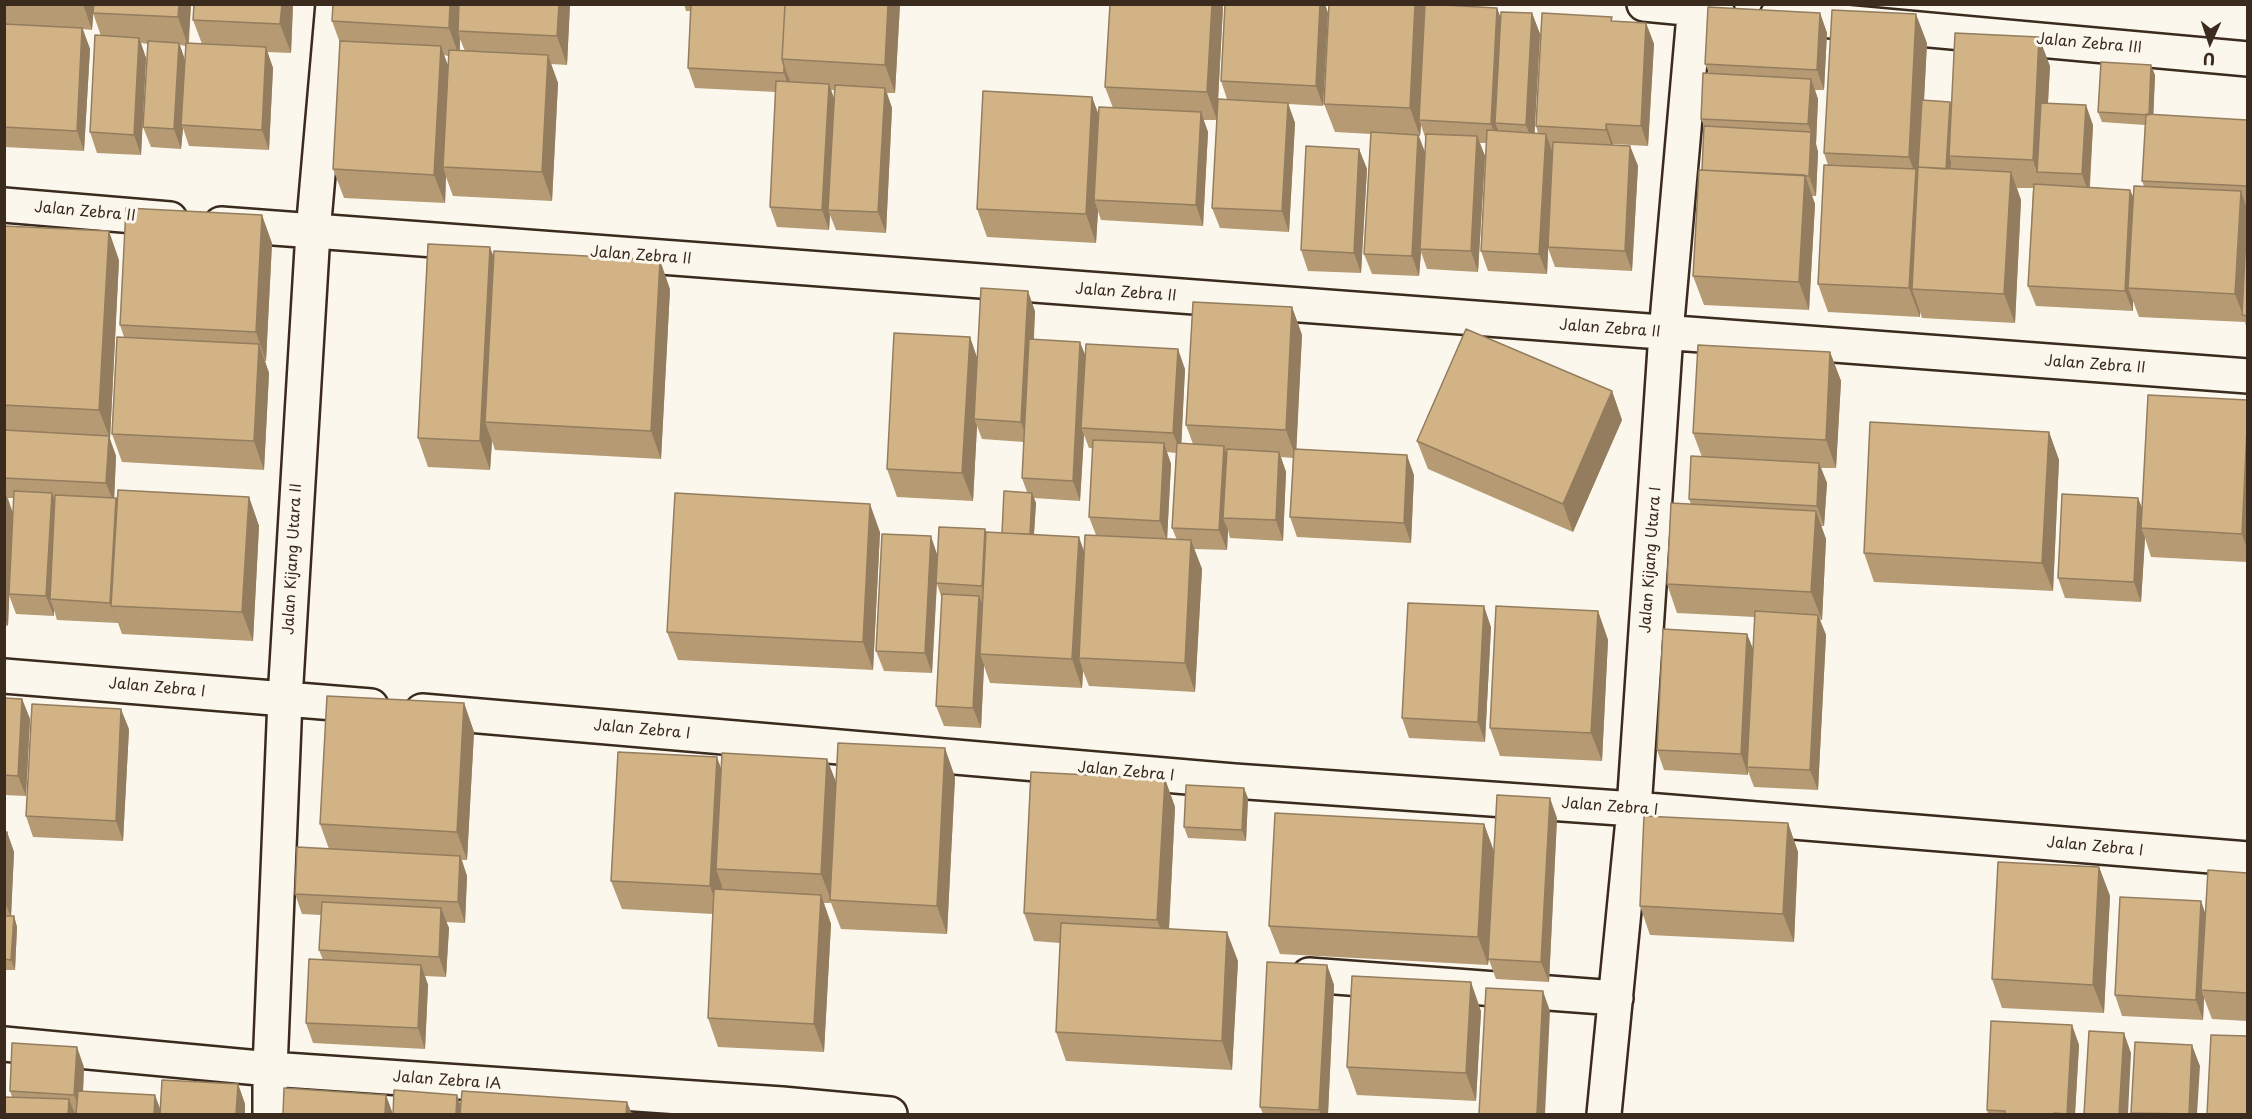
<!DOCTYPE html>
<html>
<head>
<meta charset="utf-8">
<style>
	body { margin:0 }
	#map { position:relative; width:2252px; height:1119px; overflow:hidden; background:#fbf7ec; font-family:"Playpen Sans",sans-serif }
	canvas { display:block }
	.frame { position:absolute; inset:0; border:6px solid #3b2a1e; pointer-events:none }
	.north { position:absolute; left:2180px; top:12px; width:60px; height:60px; -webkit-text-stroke:4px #fbf7ec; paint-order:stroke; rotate:183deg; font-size:16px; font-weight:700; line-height:24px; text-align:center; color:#3b2a1e }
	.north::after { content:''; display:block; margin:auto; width:21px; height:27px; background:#3b2a1e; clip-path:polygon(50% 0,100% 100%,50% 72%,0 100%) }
</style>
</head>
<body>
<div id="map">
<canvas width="2252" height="1119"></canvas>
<div class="frame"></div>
<div class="north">U</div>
</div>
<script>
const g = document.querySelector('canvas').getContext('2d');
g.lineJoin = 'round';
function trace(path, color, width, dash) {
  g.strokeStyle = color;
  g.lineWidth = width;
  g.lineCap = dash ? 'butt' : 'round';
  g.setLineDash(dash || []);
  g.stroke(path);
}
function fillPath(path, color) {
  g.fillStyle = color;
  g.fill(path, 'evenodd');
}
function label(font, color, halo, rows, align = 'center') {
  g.font = font + ' "Playpen Sans",sans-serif';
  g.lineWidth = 6;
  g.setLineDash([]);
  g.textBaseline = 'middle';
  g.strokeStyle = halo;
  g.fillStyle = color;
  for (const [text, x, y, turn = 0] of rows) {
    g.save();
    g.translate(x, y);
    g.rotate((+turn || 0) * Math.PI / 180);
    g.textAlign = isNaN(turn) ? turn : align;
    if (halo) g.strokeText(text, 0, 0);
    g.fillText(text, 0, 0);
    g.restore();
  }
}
const minor = new Path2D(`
	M1644,4L1717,11
	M1777,16L2248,59
	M4,205L170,219
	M221,224L2248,376
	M4,676L371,706
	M422,711L1234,781L1634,809L2248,859
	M1309,975L1616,998
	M4,1044L270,1069L782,1104L890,1114
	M270,1114V1069L285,699L313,232L333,4
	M1604,1114L1634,809L1666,333L1695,4`);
trace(minor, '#3b2a1e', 38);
trace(minor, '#fbf7ec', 33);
fillPath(new Path2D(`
	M4,4H94L92,30L83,29L90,49L84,151L4,147Z
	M191,4L189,43L202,44L193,20L293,4L291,53L267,52L273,68L269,150L189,146L183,128L181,149L151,147L143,127L148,44L141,43L146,58L141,155L97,153L90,132L101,36L93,13ZM180,45L186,46L185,60Z
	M570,4L567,65L551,64L558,83L552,201L453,196L446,177L445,203L344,198L333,169L340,43L332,21ZM460,39L465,51L460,50ZM444,55L448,56V65Z
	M684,4H900L895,93H887L892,108L886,233L836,230L830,215L829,230L777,227L770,207L776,92L695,88L688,68L691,11H686ZM831,90H835L834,99Z
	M1110,4H1222L1223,8L1218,99H1227L1221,81L1225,4H1325L1328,13L1323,106L1288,104L1295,123L1289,232L1220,228L1212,208L1217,120H1203L1208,132L1203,226L1101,220L1098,211L1096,243L987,237L977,209L1092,97L1099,115L1113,108L1105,87Z
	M1423,4L1425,9L1497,8L1501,19L1532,13L1540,34L1534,133H1538L1536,126L1613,22L1646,23L1654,44L1648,146L1613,144V145L1630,146L1638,166L1632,271L1555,267L1548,248L1547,274L1488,271L1481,251L1486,143H1480L1485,156L1478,272L1427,269L1421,252L1419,276L1372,274L1364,254L1371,134L1335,132L1324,104ZM1421,125L1425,137V152L1419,136H1420Z
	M1820,13L1827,33L1824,90H1815L1818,99L1816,144L1818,152L1816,196H1812L1815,204L1809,310L1704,305L1693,276L1702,170L1704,126L1701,119L1709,73L1705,64Z
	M1927,43L1924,100L1951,107L2050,66L2048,103L2093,125L2090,187L2130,190L2133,196L2144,186L2142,181L2145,125L2102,122L2098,112L2155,75L2153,115L2247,120V206H2246L2247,330L2245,322L2139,317L2133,301V311L2036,306L2028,286L2033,188H2017L2021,200L2015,323L1922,318L1920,312V317L1828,312L1818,284L1828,165L1824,153Z
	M1359,149L1367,169L1361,273L1308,271L1301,250Z
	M4,226L119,260L110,439L116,456L114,498H116L117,502L249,497L259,526L253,641L122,634L118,623L57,620L54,610V616L16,614L9,595L8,626L4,625ZM8,498H14L13,513Z
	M272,243L266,361H265L269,373L264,470L122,462L112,434L124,337L120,325Z
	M494,257L670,289L661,459L495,450L492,441L490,470L428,467L418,438Z
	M1292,307L1302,335L1296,449L1414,475L1411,543L1297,537L1290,517L1293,458L1281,457L1286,472L1283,541L1230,538L1228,530L1227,550L1194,549L1202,569L1195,692L1089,686L1083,671L1082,688L990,683L984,666L981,728L944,726L936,706L942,599L937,584L932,673L884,671L876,651L938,555L986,532L1002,533L1027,492L1022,478L1024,442L982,439L977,426L973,501L897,497L887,469L970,337L977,359L1035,311L1034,339L1085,355L1185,369L1181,443L1193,444L1186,425ZM1084,435L1089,448H1093L1089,517L1096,535L1084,552L1034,534L1036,503L1034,498L1080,501ZM1167,452L1176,453L1172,528L1177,540L1167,539L1171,464Z
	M1830,352L1841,381L1836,468H1821L1827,483L1824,526H1821L1826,539L1822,620H1820L1826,635L1818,790L1754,787L1748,771V775L1664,770L1657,750L1747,634L1753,649L1755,617L1677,613L1667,584L1691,504L1689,499L1702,457L1693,433Z
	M1612,391L1622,420L1573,532L1428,469L1417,441Z
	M2247,400V562L2151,557L2145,538L2141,602L2065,598L2058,578L2138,498L2142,508Z
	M2049,432L2059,460L2053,591L1874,582L1864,553Z
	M880,532L873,670L678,660L667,632Z
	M1598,611L1608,640L1602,761L1500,756L1490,728Z
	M1491,627L1485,742L1409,738L1402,718Z
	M4,698L22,699L30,719L26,796L4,795Z
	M464,703L474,732L467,860H462L467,876L465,923L446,922L449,928L446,977L425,976L428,985L425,1049L313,1043L306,1023L323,960L319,950L321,915L302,914L295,894L329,849L320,824Z
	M129,729L123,841L33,837L26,816Z
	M827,759L836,783L955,777L947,934L841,929L831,903H824L831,924L824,1052L718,1047L708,1018L713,914L622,909L611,881L721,768Z
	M1165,779L1175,807L1169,929L1238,961L1232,1070L1066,1061L1056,1032L1060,943L1034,941L1024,913Z
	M1248,798L1246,841L1188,838L1184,827Z
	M1557,818L1549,982L1496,979L1489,960L1488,965L1280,954L1269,926L1484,824L1494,851Z
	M1788,823L1798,852L1794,942L1650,935L1640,906Z
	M4,832H7L14,852L11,916H14L17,927L15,970H4Z
	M2099,867L2110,896L2104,1013L2002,1008L1992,979Z
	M2247,873V1021L2212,1019L2204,998L2203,1020L2122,1016L2115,995L2201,901L2205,914Z
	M1327,965L1334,985L1328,1114H1263L1260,1107Z
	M1481,1011L1476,1101L1357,1095L1347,1067Z
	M2072,1025L2079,1045L2075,1114H1988L1987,1110Z
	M84,1067L83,1092L160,1111L238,1084L245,1104V1114H4L12,1097L10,1091Z`), '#b59a73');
fillPath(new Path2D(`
	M83,4H94L92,30Z
	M179,4H191L188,46L178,17Z
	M282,4H293L291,53L280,24Z
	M450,4H462L458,31L460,39L459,56L449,28Z
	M559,4H570L567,65L557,36Z
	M888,4H900L895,93L885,65Z
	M1212,4H1222L1223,8L1217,120L1207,92Z
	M1320,4H1325L1328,13L1323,106L1316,86Z
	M1415,4H1423L1427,13L1419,120L1421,125L1420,136L1410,108Z
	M1497,8L1504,28L1495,123L1499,132L1498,144L1491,124Z
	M1532,13L1540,34L1534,145L1526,125Z
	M1820,13L1827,33L1824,90L1817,70Z
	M1916,14L1927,43L1920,175L1912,289L1920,312V317L1909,288L1915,174L1909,157Z
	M1646,23L1654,44L1648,146L1641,126Z
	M82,28L90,49L84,151L77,131Z
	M2039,37L2050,66L2044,172H2037L2043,189L2033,160Z
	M139,38L146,58L141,155L134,135Z
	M179,43L186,63L181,125L183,128L181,149L174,129Z
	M441,46L451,75L443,167L446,177L445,203L434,175Z
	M266,47L273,68L269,150L262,130Z
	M548,55L558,83L552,201L542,172Z
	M2151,65L2155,75L2153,125L2149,115Z
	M784,66L792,86L791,93L784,73Z
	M1811,79L1818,99L1816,144L1818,152L1816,196L1809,176L1811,132L1808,124Z
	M829,84L836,104L828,210L830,215L829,230L822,210Z
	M885,88L892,108L886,233L878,212Z
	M1092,97L1102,125L1094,200L1098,211L1096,243L1086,214Z
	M1950,102L1953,112L1949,156L1951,162L1950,187L1946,177Z
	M1288,103L1295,123L1289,232L1282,211Z
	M2086,105L2093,125L2089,194L2082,174Z
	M1201,112L1208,132L1203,226L1196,205Z
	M1606,124L1613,144V150L1606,130Z
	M1546,134L1553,154L1547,274L1539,254Z
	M1418,135L1426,155L1420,249L1421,252L1419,276L1412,256Z
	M1477,136L1485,156L1478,272L1471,251Z
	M1630,146L1638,166L1632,271L1625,251Z
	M1359,149L1367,169L1361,273L1354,253Z
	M2011,172L2021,200L2015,323L2004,294Z
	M1805,175L1815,204L1809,310L1799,282Z
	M2130,190L2138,210L2128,288L2133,301V311L2125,291Z
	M2241,191L2247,209L2243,315L2235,294Z
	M262,215L272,243L266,361L256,332Z
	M109,231L119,260L110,439L116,456L114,503L106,483L109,436L99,410Z
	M490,247L501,276L485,422L492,441L490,470L480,441Z
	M660,260L670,289L661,459L651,431Z
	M1028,291L1035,311L1028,442L1021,422Z
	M1292,307L1302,335L1296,458L1286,430Z
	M970,337L980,366L974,419L977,426L973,501L962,473Z
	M1080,342L1088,362L1081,428L1084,435L1080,501L1073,481Z
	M259,344L269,373L264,470L254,441Z
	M1178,349L1185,369L1181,453L1173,433Z
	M1830,352L1841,381L1836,468L1826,440Z
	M1612,391L1622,420L1573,532L1563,504Z
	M2247,428V549L2242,534Z
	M2049,432L2059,460L2053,591L2042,563Z
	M1164,443L1171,464L1167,541L1160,521Z
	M1224,446L1231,466L1223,518L1228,530L1227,550L1219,530Z
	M1279,452L1286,472L1283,541L1276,520Z
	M1407,455L1414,475L1411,543L1404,523Z
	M1819,463L1827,483L1824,526L1817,506Z
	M4,489L13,514L8,626L4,617Z
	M52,493L59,513L50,599L54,610V616L46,596Z
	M1032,493L1036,503L1033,548L1029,538Z
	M249,497L259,526L253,641L242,612Z
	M116,498L123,519L111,606L118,623L110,603Z
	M2138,498L2146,518L2141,528L2145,538L2141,602L2134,582Z
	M870,504L880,532L873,670L863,642Z
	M1816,511L1826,539L1822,620L1811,592Z
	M985,529L993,549L990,606L982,586Z
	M931,536L938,557L932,673L925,653Z
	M1079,537L1089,565L1079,658L1083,671L1082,688L1072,659Z
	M1191,540L1202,569L1195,692L1185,663Z
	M979,596L987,616L980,654L984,665L981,728L973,708Z
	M1484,606L1491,627L1485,742L1478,722Z
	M1598,611L1608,640L1602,761L1591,733Z
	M1818,615L1826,635L1818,790L1810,770Z
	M1747,634L1755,654L1747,767L1748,771V775L1741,754Z
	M22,699L30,719L26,796L18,776Z
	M464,703L474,732L467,860L457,832Z
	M121,709L129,729L123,841L116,821Z
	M945,748L955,777L947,934L937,906Z
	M717,757L727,785L716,869L722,886L720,915L710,886Z
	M827,759L838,787L831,900L821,874Z
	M1165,779L1175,807L1168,948L1157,920Z
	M1244,788L1248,798L1246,841L1242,830Z
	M1550,798L1557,818L1549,982L1541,962Z
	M1788,823L1798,852L1794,942L1783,914Z
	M1484,824L1494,852L1488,965L1478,937Z
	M7,832L14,852L11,917L4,900V874Z
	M460,856L467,876L465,923L458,902Z
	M2099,867L2110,896L2104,1013L2093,985Z
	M821,895L831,924L824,1052L814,1024Z
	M2201,901L2208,921L2201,990L2204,998L2203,1020L2196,1000Z
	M441,908L449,928L446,977L439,957Z
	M14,916L17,927L15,970L11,960Z
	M1227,932L1238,961L1232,1070L1222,1041Z
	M421,965L428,985L425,1049L418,1028Z
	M1327,965L1334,985L1328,1114H1321L1319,1110Z
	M1471,982L1481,1011L1476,1101L1466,1073Z
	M1543,991L1550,1011L1545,1114H1537Z
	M2072,1025L2079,1045L2075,1114H2067Z
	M2124,1033L2131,1053L2128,1114H2119Z
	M2192,1045L2200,1066L2197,1114H2189Z
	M77,1047L84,1067L82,1114L74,1095Z
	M238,1084L245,1104V1114H236Z
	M155,1095L162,1114H154Z
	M386,1095L393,1114H385Z
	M457,1095L464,1114H456Z
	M69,1099L75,1114H68Z
	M627,1102L632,1114H626Z`), '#937d5e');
const building = new Path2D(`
	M94,4H179L178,17L93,13Z
	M194,4H282L280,24L193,20Z
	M333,4H450L449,28L332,21Z
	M459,4H559L557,36L458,31Z
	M691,4H785L782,59L784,66V73L688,68Z
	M785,4H888L885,65L782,59Z
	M1110,4H1212L1207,92L1105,87Z
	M1225,4H1320L1316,86L1221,81Z
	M1329,4H1415L1410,108L1324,104Z
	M1425,4L1497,8L1491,124L1419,120Z
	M1708,7L1820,13L1817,70L1705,64Z
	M1832,10L1916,14L1909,157L1824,153Z
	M1501,12L1532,13L1526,125L1495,123Z
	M1542,13L1612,17L1611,21L1646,23L1641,126L1606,124V130L1536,126Z
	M4,24L82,28L77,131L4,127Z
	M1955,33L2039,37L2033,160L1949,156Z
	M95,35L139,38L134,135L90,132Z
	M148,41L179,43L174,129L143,127Z
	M340,41L441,46L434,175L333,169Z
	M186,43L266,47L262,130L181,125Z
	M449,50L548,55L542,172L443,167Z
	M2101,62L2151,65L2149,115L2098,112Z
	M1703,73L1811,79L1808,124L1701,119Z
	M776,81L829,84L822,210L770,207Z
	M835,85L885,88L878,212L828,210Z
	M983,91L1092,97L1086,214L977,209Z
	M1218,99L1288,103L1282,211L1212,208Z
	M1922,100L1950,102L1946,169L1918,167Z
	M2041,103L2086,105L2082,174L2037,172Z
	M1099,107L1201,112L1196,205L1094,200Z
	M2146,114L2247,120V186L2142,181Z
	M1704,126L1811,132L1809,176L1702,170Z
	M1487,130L1546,134L1539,254L1481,251Z
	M1371,132L1418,135L1412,256L1364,254Z
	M1426,134L1477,136L1471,251L1420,249Z
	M1553,142L1630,146L1625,251L1548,247Z
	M1306,146L1359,149L1354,253L1301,250Z
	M1824,165L1916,169L1909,288L1818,284Z
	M1918,167L2011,172L2004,294L1912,289Z
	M1699,170L1805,175L1799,282L1693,276Z
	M2034,184L2130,190L2125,291L2028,286Z
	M2134,186L2241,191L2235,294L2128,288Z
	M126,208L262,215L256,332L120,325Z
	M2247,216V316L2242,315Z
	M4,226L109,231L99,410L4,405Z
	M428,244L490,247L480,441L418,438Z
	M494,251L660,260L651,431L485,422Z
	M981,288L1028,291L1021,422L974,419Z
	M1193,302L1292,307L1286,430L1186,425Z
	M1466,329L1612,391L1563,504L1417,441Z
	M894,333L970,337L962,473L887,469Z
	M117,337L259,344L254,441L112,434Z
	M1029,339L1080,342L1073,481L1022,478Z
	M1086,344L1178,349L1173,433L1081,428Z
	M1698,345L1830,352L1826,440L1693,433Z
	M2148,395L2247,400V428L2242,534L2141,528Z
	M1870,422L2049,432L2042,563L1864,553Z
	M4,430L109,436L106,483L4,478Z
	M1093,440L1164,443L1160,521L1089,517Z
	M1177,443L1224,446L1219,530L1172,528Z
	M1227,449L1279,452L1276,520L1223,518Z
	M1294,449L1407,455L1404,523L1290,517Z
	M1691,456L1819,463L1817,506L1689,499Z
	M118,490L249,497L242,612L111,606Z
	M14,491L52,493L46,596L9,594Z
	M1004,491L1032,493L1030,534L1002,533Z
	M675,493L870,504L863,642L667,632Z
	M2062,494L2138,498L2134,582L2058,578Z
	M55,495L116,498L110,603L50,599Z
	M1671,503L1816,511L1811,592L1667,584Z
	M939,527L985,529L982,586L936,583Z
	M986,532L1079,537L1072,659L980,654Z
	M882,534L931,536L925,653L876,651Z
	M1085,535L1191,540L1185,663L1079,658Z
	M942,594L979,596L973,708L936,706Z
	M1408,603L1484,606L1478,722L1402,718Z
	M1496,606L1598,611L1591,733L1490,728Z
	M1755,611L1818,615L1810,770L1747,767Z
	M1663,629L1747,634L1741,754L1657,750Z
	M327,696L464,703L457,832L320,824Z
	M4,698L22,699L18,776L4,775Z
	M32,704L121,709L116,821L26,816Z
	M838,743L945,748L937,906L830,900Z
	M618,752L717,757L710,886L611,881Z
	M722,753L827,759L821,874L716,869Z
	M1031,772L1165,779L1157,920L1024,913Z
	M1186,785L1244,788L1242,830L1184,827Z
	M1497,795L1550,798L1541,962L1488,959Z
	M1275,813L1484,824L1478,937L1269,926Z
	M1644,816L1788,823L1783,914L1640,906Z
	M4,832H7L4,874Z
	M297,847L460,856L458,902L295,894Z
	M1998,862L2099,867L2093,985L1992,979Z
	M2208,870L2247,873V993L2201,990Z
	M714,889L821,895L814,1024L708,1018Z
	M2120,897L2201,901L2196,1000L2115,995Z
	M322,902L441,908L439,957L319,950Z
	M4,916H14L11,960L4,959Z
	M1061,923L1227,932L1222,1041L1056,1032Z
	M309,959L421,965L418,1028L306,1023Z
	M1267,962L1327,965L1319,1110L1260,1107Z
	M1352,976L1471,982L1466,1073L1347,1067Z
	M1486,988L1543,991L1537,1114H1479Z
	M1991,1021L2072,1025L2067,1114L2054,1113V1114H2005V1111L1987,1110Z
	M2089,1031L2124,1033L2119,1114H2084Z
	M2211,1035L2247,1036V1114H2207Z
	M2135,1042L2192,1045L2189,1114L2131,1113Z
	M12,1043L77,1047L74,1095L10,1091Z
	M162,1080L238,1084L236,1114H160Z
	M284,1088L386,1095L385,1114H283Z
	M394,1090L457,1095L456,1114H393Z
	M78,1091L155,1095L154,1114H76Z
	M462,1091L627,1102L626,1114H460Z
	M4,1097L69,1099L68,1114H4Z`);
fillPath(building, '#d2b386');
trace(building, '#937d5e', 1.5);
label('15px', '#3b2a1e', '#fbf7ec', [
	["Jalan Zebra III",2089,44,5],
	["Jalan Zebra II",85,212,5],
	["Jalan Zebra II",641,256,4],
	["Jalan Zebra II",1126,293,4],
	["Jalan Zebra II",1610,329,4],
	["Jalan Zebra II",2095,365,4],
	["Jalan Kijang Utara II",293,559,-87],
	["Jalan Kijang Utara I",1651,560,-86],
	["Jalan Zebra I",157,688,5],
	["Jalan Zebra I",642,730,5],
	["Jalan Zebra I",1126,772,5],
	["Jalan Zebra I",1610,807,4],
	["Jalan Zebra I",2095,847,5],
	["Jalan Zebra IA",447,1081,4]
]);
</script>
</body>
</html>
